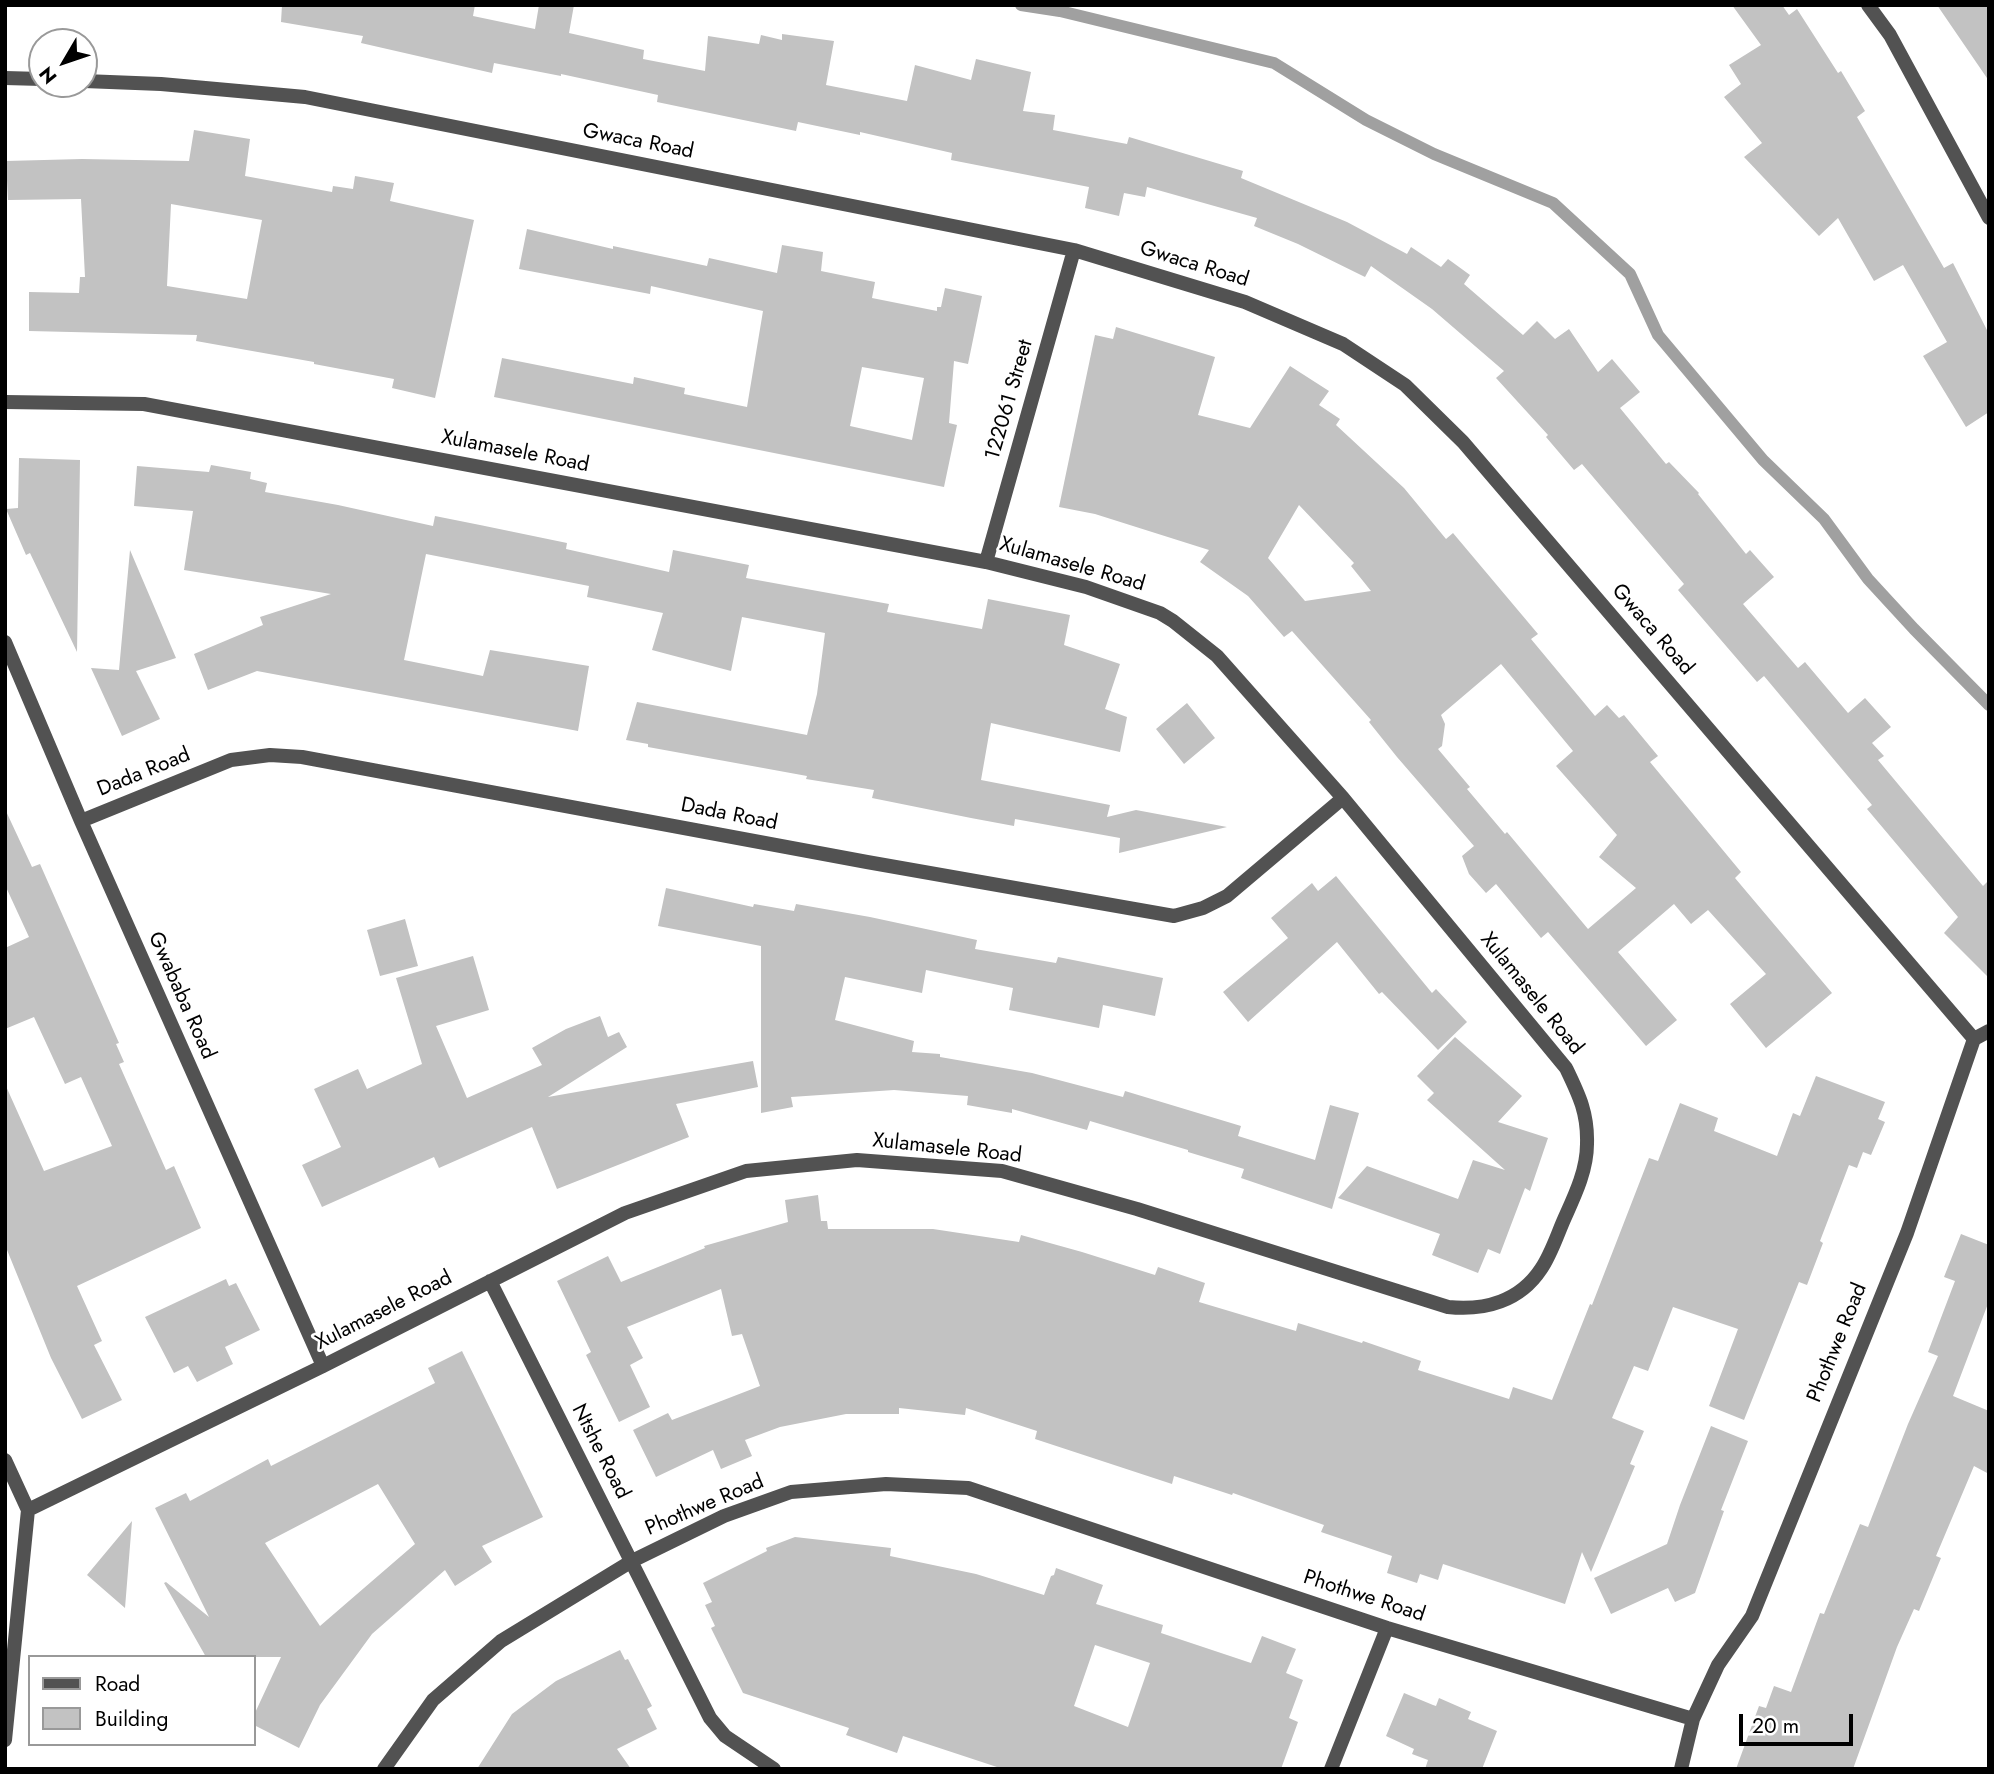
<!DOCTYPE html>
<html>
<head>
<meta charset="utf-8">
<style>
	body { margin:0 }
	#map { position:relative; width:1994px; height:1774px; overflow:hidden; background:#fff; font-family:Jost,sans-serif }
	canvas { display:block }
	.frame { position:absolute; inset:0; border:7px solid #000; pointer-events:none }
	.legend { position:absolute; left:28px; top:1655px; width:228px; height:91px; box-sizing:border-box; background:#fff; border:2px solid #999; margin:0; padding:9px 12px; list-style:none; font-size:21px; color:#000 }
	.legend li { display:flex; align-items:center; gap:14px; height:35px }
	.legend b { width:35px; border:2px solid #999 }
	.north { position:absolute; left:28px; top:28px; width:70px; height:70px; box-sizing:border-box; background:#fff; border:2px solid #999; border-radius:50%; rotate:231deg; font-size:19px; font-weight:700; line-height:28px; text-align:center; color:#000 }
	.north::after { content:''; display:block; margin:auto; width:24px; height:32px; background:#000; clip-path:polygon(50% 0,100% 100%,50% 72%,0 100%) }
	.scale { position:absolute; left:1739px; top:1714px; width:114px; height:32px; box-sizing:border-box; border:4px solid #000; border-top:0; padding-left:9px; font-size:21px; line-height:24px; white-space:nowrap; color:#000; -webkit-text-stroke:5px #fff; paint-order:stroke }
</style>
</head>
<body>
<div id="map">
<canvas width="1994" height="1774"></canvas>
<div class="frame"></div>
<ul class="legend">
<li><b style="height:9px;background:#525252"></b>Road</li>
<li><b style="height:19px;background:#c2c2c2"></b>Building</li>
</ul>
<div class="north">N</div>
<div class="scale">20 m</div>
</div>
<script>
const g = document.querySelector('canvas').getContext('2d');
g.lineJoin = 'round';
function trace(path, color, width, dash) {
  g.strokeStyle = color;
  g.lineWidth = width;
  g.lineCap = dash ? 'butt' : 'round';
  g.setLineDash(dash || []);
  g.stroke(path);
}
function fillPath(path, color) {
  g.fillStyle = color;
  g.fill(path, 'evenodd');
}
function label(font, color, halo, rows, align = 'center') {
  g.font = font + ' Jost,sans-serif';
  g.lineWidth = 5;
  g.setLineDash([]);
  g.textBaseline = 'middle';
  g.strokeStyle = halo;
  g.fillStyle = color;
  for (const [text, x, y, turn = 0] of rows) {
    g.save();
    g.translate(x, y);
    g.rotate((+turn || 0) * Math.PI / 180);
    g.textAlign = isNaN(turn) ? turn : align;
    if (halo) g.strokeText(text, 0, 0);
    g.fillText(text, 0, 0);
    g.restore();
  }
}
trace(new Path2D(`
	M1021,5L1060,11L1274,63L1366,120L1434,154L1553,203L1630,274L1658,335L1763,460L1824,519L1868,579L1914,629L1989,705`), '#a0a0a0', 12);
fillPath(new Path2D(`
	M282,5H475L473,16L535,29L539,5H574L569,33L644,50L643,59L705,71L708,36L759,44L761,35L782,40V34L834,41L826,85L907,101L915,65L971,80L976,59L1031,72L1023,111L1055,115L1053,130L1127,144L1129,137L1243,171L1241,178L1347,222L1407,254L1411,247L1441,267L1448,259L1470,275L1464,284L1523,335L1537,321L1555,339L1569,329L1598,372L1612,359L1640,392L1620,408L1666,464L1669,462L1699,493L1698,494L1746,554L1750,550L1774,577L1743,604L1798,668L1805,662L1848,713L1865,698L1891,727L1872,743L1884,756L1878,760L1983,886L1989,880V978L1944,933L1958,917L1867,809L1872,805L1764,676L1757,682L1678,590L1684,584L1582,464L1574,470L1546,437L1548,435L1496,378L1504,371L1432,309L1371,266L1365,277L1298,244L1254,226L1257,218L1147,187L1145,197L1124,193L1119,216L1085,208L1089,187L951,160L952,153L860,132V135L798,122L796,131L657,102L658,95L561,74V76L494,63L492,73L361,43L363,36L281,22Z
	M1732,5H1782L1789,15L1797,9L1838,73L1841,71L1865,111L1857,117L1944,268L1953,263L1989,334V412L1966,427L1923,356L1947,342L1903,265L1874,281L1838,218L1819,236L1744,157L1762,143L1724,97L1741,84L1729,65L1761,45Z
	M1937,5H1989V81Z
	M194,130L250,139L245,176L332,192L333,186L353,189L355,176L394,183L390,201L474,220L435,398L392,388L394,379L314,364V362L196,341L197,335L29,331V292L79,293L80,277H85L81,199L8,200L6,161L82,159L189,161ZM171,204L262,220L247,299L167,286Z
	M527,229L613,249V246L707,266L709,258L777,273L782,245L823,252L821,271L875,282L872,298L937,311V307H941L945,288L982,296L968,364L954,361L949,423L957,425L944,487L494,397L502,358L633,384L634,377L685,388L684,394L747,407L763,311L651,286L650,294L519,269ZM862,367L924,378L912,440L850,426Z
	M1116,327L1215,357L1198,415L1250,428L1290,366L1329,391L1319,405L1340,419L1336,425L1404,488L1446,539L1453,533L1538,634L1531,639L1595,716L1607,705L1619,718L1624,715L1658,756L1650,762L1741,872L1735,878L1832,993L1766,1048L1730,1004L1766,974L1708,910L1691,924L1674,904L1618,952L1677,1020L1646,1046L1548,932L1541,938L1496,884L1486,893L1469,874L1462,856L1474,846L1397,757L1369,722L1371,720L1292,631L1284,637L1248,596L1200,562L1209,550L1095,514L1059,507L1095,335L1113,339ZM1299,505L1354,563L1351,566L1371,591L1305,601L1268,558ZM1501,664L1573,751L1556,766L1617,835L1599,857L1636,888L1588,929L1507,832L1505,834L1467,789L1470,787L1438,749L1442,746L1445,724L1441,715Z
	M19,458L80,460L77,652L30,553L26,555L6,509L18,508Z
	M211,465L251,472L250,479L267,483L265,492L338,505L433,526L435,516L480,525L567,543L566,549L669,572L673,550L749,565L746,578L889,604L887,612L982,629L988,599L1070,615L1064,645L1120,664L1105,709L1127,717L1120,752L991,723L981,780L1110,805L1107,817L1136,810L1227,827L1119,853L1120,838L1015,819L1014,826L971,818L872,798L874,790L806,779L807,776L648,747V744L626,740L637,702L807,735L817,694L825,633L742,617L731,671L652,650L663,613L587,597L589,586L426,554L404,660L483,676L490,650L589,666L578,731L257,671L208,690L194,654L263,625L260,617L331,594L184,570L193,511L134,506L137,466L209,472Z
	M130,550L176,658L136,671L160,719L122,736L91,668L119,670Z
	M1187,703L1215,738L1184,764L1156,729Z
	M5,809L32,867L40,864L119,1043L116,1044L124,1062L119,1064L166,1170L174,1166L201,1228L77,1286L102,1341L94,1345L122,1400L82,1419L51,1358L5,1245V1084L44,1171L112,1146L81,1077L65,1084L34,1017L5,1029V948L29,937L5,885Z
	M1336,876L1432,993L1436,989L1467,1022L1438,1050L1382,992L1379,994L1337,942L1248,1022L1223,992L1288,938L1271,918L1312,883L1318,891Z
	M666,888L753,907L754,904L794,911L796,904L870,917L977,940L975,949L1056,963L1058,957L1163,978L1155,1016L1103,1005L1099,1028L1009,1010L1013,988L926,970L922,993L845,977L835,1020L914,1041L912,1052L940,1054V1057L1032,1073L1123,1097L1125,1091L1241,1126L1238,1136L1315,1160L1330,1105L1359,1113L1332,1209L1241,1178L1244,1169L1188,1152V1150L1090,1121L1087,1130L1012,1109V1113L967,1105L968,1096L894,1090L791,1097L793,1107L761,1113V946L658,926Z
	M405,919L418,966L380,976L367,930Z
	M473,956L489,1010L436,1026L467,1098L542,1065L532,1048L566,1029L600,1016L608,1037L619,1032L627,1047L548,1097L753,1061L758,1087L676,1104L689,1137L557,1189L532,1127L439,1168L434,1157L322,1207L302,1165L341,1147L314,1089L358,1069L367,1089L422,1064L396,978Z
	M1455,1037L1522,1096L1498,1122L1548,1138L1530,1191L1525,1188L1500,1254L1488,1249L1478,1273L1432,1255L1440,1234L1338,1198L1367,1166L1458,1199L1473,1160L1505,1170L1427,1100L1434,1093L1417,1076Z
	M1816,1076L1885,1102L1878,1119L1885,1122L1871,1155L1863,1152L1857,1168L1849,1165L1820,1241L1823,1243L1807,1285L1799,1282L1744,1420L1709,1406L1738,1329L1673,1307L1648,1371L1634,1366L1612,1418L1644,1431L1630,1464L1635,1466L1591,1572L1582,1552L1565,1604L1443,1564L1438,1580L1420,1574L1417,1583L1387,1573L1392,1556L1321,1532L1324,1525L1233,1493L1232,1495L1174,1476L1172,1484L1035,1439L1037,1431L966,1408L965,1415L899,1408V1414H846L780,1427L745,1440L752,1456L721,1469L713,1450L656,1477L633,1430L668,1413L672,1420L760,1386L742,1334L732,1336L721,1289L627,1327L643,1358L630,1365L650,1407L619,1422L586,1355L591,1352L557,1281L608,1256L621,1282L705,1248L704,1246L788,1222L785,1200L818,1195L821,1221H827L828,1229H933L1019,1242L1021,1235L1082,1252L1155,1275L1158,1267L1205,1283L1199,1302L1296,1331L1298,1323L1362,1343L1363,1341L1421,1361L1418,1370L1509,1399L1513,1387L1552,1400L1590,1304L1592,1305L1649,1158L1658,1161L1680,1103L1718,1118L1714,1131L1777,1156L1793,1113L1800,1116Z
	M1961,1234L1989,1245V1301L1953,1396L1989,1411V1474L1974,1466L1936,1556L1941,1558L1919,1611L1914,1609L1897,1647L1853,1769H1736L1759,1706L1766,1708L1774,1686L1791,1692L1820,1613L1824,1614L1860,1524L1868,1527L1908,1424L1938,1356L1928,1352L1955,1281L1944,1277Z
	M226,1279L229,1286L236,1283L260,1330L225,1347L233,1364L197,1382L188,1366L174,1373L145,1317Z
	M462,1351L543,1517L482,1546L492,1562L455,1586L445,1570L372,1634L320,1705L299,1748L254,1725V1715L281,1657H206L164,1583L166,1582L209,1617L155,1508L186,1493L190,1501L268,1459L271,1466L435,1383L428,1368ZM378,1484L415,1544L320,1626L265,1543Z
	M1711,1426L1748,1441L1721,1510L1724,1511L1695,1593L1675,1602L1668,1588L1611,1614L1594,1578L1667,1544L1680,1505Z
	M132,1521L125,1608L87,1575Z
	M795,1537L891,1548L890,1556L976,1574L1044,1595L1051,1576L1054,1575L1056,1568L1103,1585L1096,1604L1163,1625L1161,1633L1251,1663L1262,1636L1296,1649L1286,1673L1303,1680L1289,1718L1298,1722L1281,1769H1003L903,1736L897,1753L846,1735L849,1728L743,1693L711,1628L715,1626L705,1605L712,1602L703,1583L767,1551L766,1548ZM1095,1645L1150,1663L1128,1727L1074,1706Z
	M620,1650L625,1660L628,1659L652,1706L647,1709L657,1729L617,1749L631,1769H477L512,1714L556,1681Z
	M1404,1693L1433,1705L1436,1706L1439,1698L1471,1712L1468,1719L1497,1731L1482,1769H1425L1428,1760L1412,1754L1414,1749L1386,1736Z`), '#c2c2c2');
trace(new Path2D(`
	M1868,5L1890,35L1989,218
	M5,78L42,79
	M84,81L161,84L305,97L1074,250L1245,302L1343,344L1405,385L1463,442L1974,1039
	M5,402L144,404L986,562L1086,587L1160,613L1173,621L1217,656L1343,798L1566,1068C1579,1095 1588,1113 1587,1144C1587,1169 1576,1193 1566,1215C1558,1232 1552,1253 1541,1269C1520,1301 1485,1311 1448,1307L1137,1209L1002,1171L857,1160L746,1171L625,1213L323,1366L28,1510
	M986,562L1074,250
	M5,642L81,821L323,1366
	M81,821L231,760L270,755L302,757L867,862L1174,916L1203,908L1227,896L1343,798
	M1974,1039L1989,1031
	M490,1281L710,1718L725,1736L774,1769
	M5,1460L28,1510L5,1740
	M384,1769L433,1700L501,1641L632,1561L724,1516L791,1492L886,1484L968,1488L1387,1628L1693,1719L1718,1665L1752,1616L1907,1233L1974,1039
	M1331,1769L1387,1628
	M1681,1769L1693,1719`), '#525252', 14);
label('21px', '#000', '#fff', [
	["Gwaca Road",638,142,11],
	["Gwaca Road",1194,265,17],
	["122061 Street",1010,400,-74],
	["Xulamasele Road",515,452,11],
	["Xulamasele Road",1072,565,16],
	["Gwaca Road",1652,630,49],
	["Dada Road",144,773,-22],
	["Dada Road",729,815,11],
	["Xulamasele Road",1531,994,51],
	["Gwababa Road",181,996,66],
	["Xulamasele Road",947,1149,6],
	["Xulamasele Road",384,1311,-27],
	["Phothwe Road",1838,1343,-68],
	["Ntshe Road",600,1452,63],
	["Phothwe Road",705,1506,-23],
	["Phothwe Road",1364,1597,18]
]);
</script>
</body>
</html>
